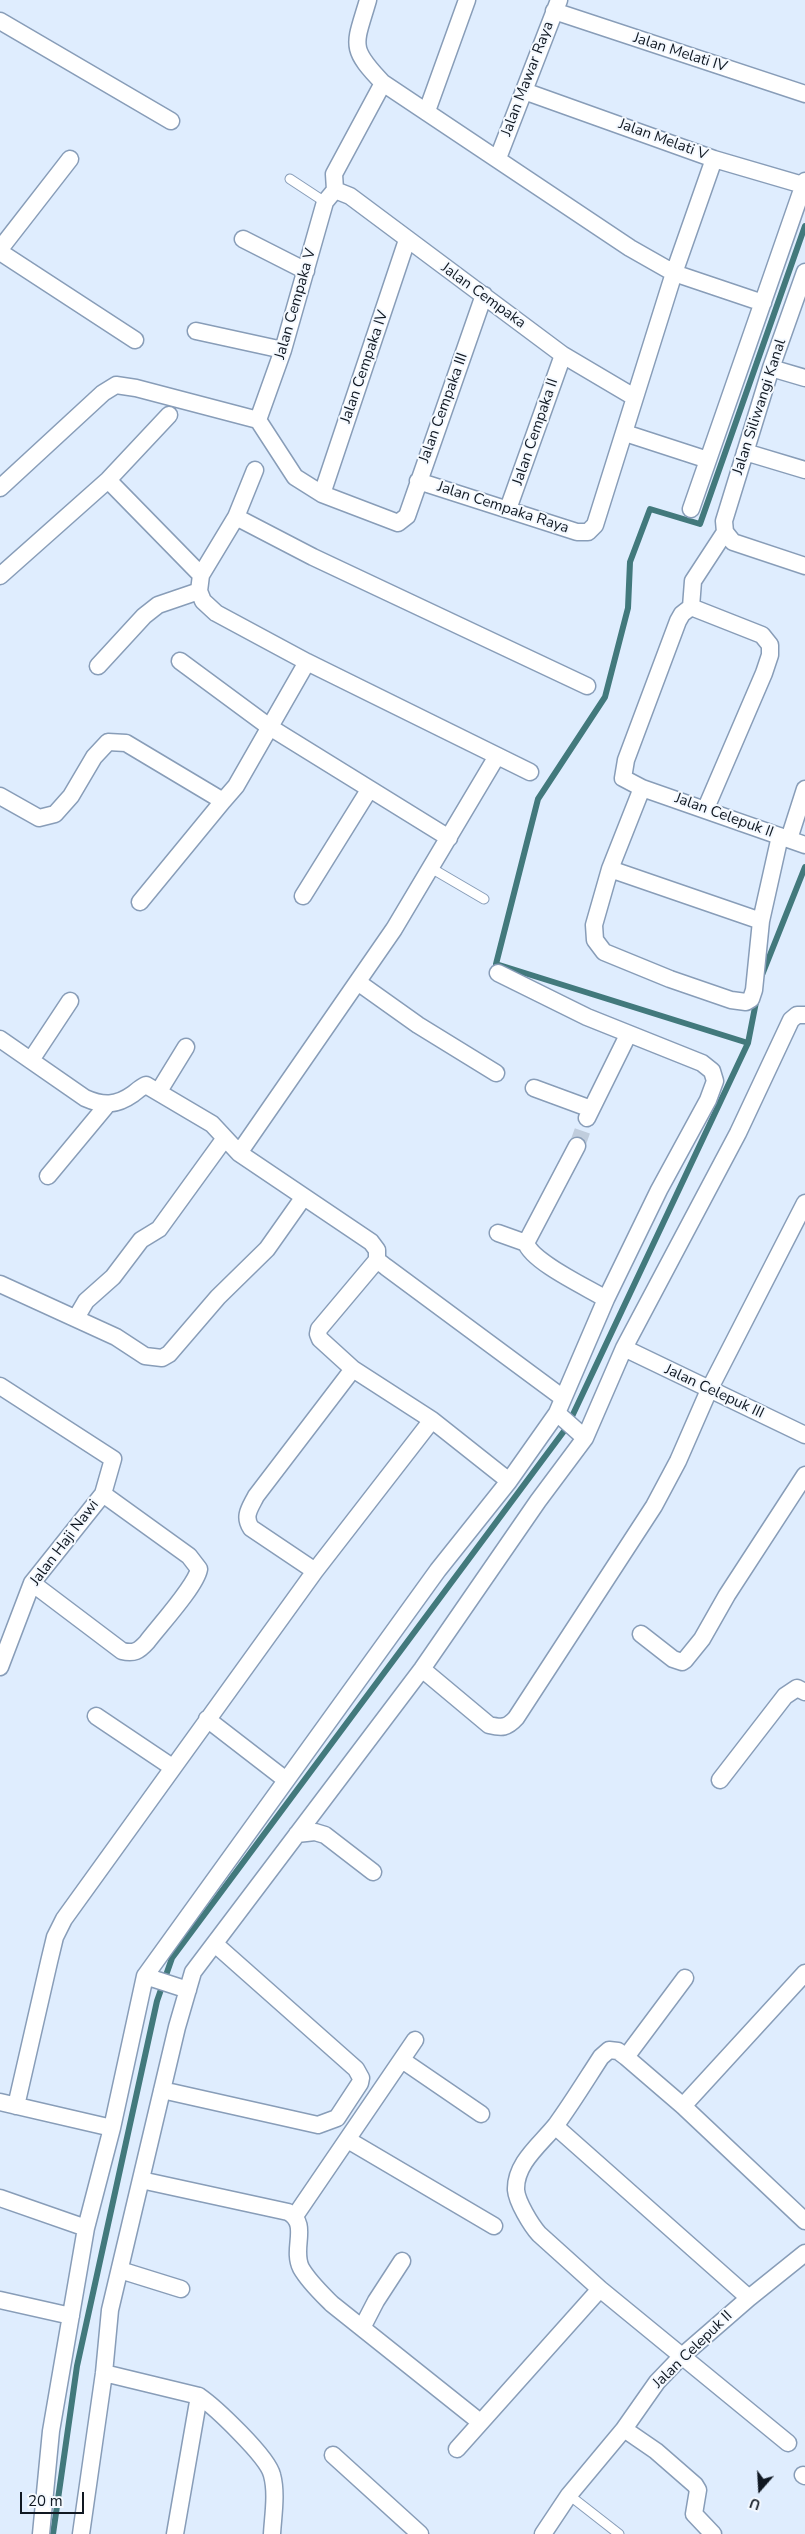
<!DOCTYPE html>
<html>
<head>
<meta charset="utf-8">
<style>
	body { margin:0 }
	#map { position:relative; width:805px; height:2534px; overflow:hidden; background:#dfedfe; font-family:"Nunito Sans",sans-serif }
	canvas { display:block }
	.north { position:absolute; left:735px; top:2464px; width:50px; height:50px; -webkit-text-stroke:4px #f4f9ff; paint-order:stroke; rotate:199deg; font-size:14px; font-weight:700; line-height:20px; text-align:center; color:#101822 }
	.north::after { content:''; display:block; margin:auto; width:18px; height:22px; background:#101822; clip-path:polygon(50% 0,100% 100%,50% 72%,0 100%) }
	.scale { position:absolute; left:20px; top:2492px; width:64px; height:22px; box-sizing:border-box; border:2px solid #101822; border-top:0; padding-left:6px; font-size:15px; line-height:18px; white-space:nowrap; color:#101822; -webkit-text-stroke:4px #f4f9ff; paint-order:stroke }
</style>
</head>
<body>
<div id="map">
<canvas width="805" height="2534"></canvas>
<div class="north">U</div>
<div class="scale">20 m</div>
</div>
<script>
const g = document.querySelector('canvas').getContext('2d');
g.lineJoin = 'round';
function trace(path, color, width, dash) {
  g.strokeStyle = color;
  g.lineWidth = width;
  g.lineCap = dash ? 'butt' : 'round';
  g.setLineDash(dash || []);
  g.stroke(path);
}
function label(font, color, halo, rows, align = 'center') {
  g.font = font + ' "Nunito Sans",sans-serif';
  g.lineWidth = 4;
  g.setLineDash([]);
  g.textBaseline = 'middle';
  g.strokeStyle = halo;
  g.fillStyle = color;
  for (const [text, x, y, turn = 0] of rows) {
    g.save();
    g.translate(x, y);
    g.rotate((+turn || 0) * Math.PI / 180);
    g.textAlign = isNaN(turn) ? turn : align;
    if (halo) g.strokeText(text, 0, 0);
    g.fillText(text, 0, 0);
    g.restore();
  }
}
trace(new Path2D(`
	M762,975L805,867
	M748,1043L496,964L538,799L605,697L628,608L630,562L650,509L700,524L805,226
	M53,2534L77,2366L157,2001L172,1958L567,1427L748,1043L757,997`), '#42797c', 6);
trace(new Path2D(`
	M577,1146L587,1118`), '#c0cddd', 16, [16, 8]);
const service = new Path2D(`
	M290,179L325,202
	M431,868L484,899
	M569,2495L619,2534`);
const minor = new Path2D(`
	M368,0C355,45 348,47 383,83L630,248L674,273L763,303
	M554,11L805,94
	M0,21L171,121
	M524,91L714,159L803,185
	M427,111L467,0
	M498,158L559,0
	M335,190L350,196L563,355L634,397
	M335,190L334,174L383,83
	M243,239L306,271
	M0,249L70,159
	M0,252L135,340
	M805,272L771,368L724,521L725,532L733,542L805,566
	M196,331L283,350
	M771,368L805,378
	M258,420L295,477L322,494L398,523L407,516L484,295
	M258,420L283,350L325,202L335,190
	M625,433L708,460
	M745,452L805,470
	M255,470L236,517L201,575L199,591L203,601L216,613L307,662L530,772
	M108,480L201,575
	M418,481L577,532H588L595,525L674,273L714,159
	M0,488L103,393L116,385L136,388L258,420
	M322,494L407,240
	M508,509L563,355
	M691,509L805,181
	M236,517L313,557L587,686
	M0,576L108,480L169,415
	M691,607L693,581L725,532
	M180,661L268,726L449,838
	M98,666L144,616L158,605L199,591
	M642,788L610,869L594,925L595,940L604,952L670,979L731,1000L746,1002L751,999L754,990L761,921L780,836
	M0,796L39,818L55,814L71,796L94,757L108,742L126,743L223,801L236,786L307,662
	M706,808L764,673L770,655V645L762,635L691,607L682,614L678,621L626,760L623,778L642,788L805,845
	M789,839L805,789
	M610,869L761,921
	M303,896L369,790
	M140,902L223,801
	M359,983L418,1025L496,1073
	M0,1039L85,1098C103,1106 116,1106 133,1094C137,1091 141,1087 146,1085L212,1124L239,1153L371,1242L377,1250V1260L386,1267L563,1398
	M31,1060L70,1001
	M534,1088L591,1109
	M159,1091L186,1047
	M587,1118L628,1035
	M577,1146L526,1243C532,1262 588,1288 606,1299
	M239,1153L394,929L497,756
	M48,1176L107,1105
	M498,1233L526,1243
	M377,1260L319,1329L318,1334L320,1339L353,1369L432,1420L509,1481
	M0,1284L116,1337L145,1356L162,1358L169,1354L218,1297L267,1249L303,1198
	M76,1318L86,1301L113,1277L141,1240L159,1229L225,1138
	M624,1348L805,1435
	M0,1386L113,1459L103,1494L32,1583L0,1667
	M557,1413L585,1438
	M315,1571L251,1528C243,1516 250,1508 256,1496L353,1369
	M32,1583L122,1651C134,1654 139,1651 147,1642C159,1626 196,1586 199,1569L189,1556L103,1494
	M641,1634L673,1659L682,1662L685,1660L702,1639L727,1595L805,1475
	M422,1669L489,1725C502,1728 507,1728 516,1718L654,1506L678,1461L709,1390L805,1203
	M96,1716L172,1767
	M207,1719L286,1780
	M720,1780L785,1696L797,1688L805,1692
	M297,1834L315,1832L325,1835L373,1872
	M145,1976L188,1990
	M626,2057L685,1978
	M402,2060L481,2114
	M162,2090L318,2125L337,2118L360,2083L361,2078L356,2069L215,1944
	M0,2102L112,2128
	M16,2106L49,1962L55,1937L64,1919L315,1571L432,1420
	M683,2106L805,1973
	M555,2126L749,2298
	M348,2140L494,2226
	M141,2180L288,2212C310,2224 291,2248 301,2268C309,2282 321,2293 332,2304L480,2422
	M0,2198L86,2228
	M295,2216L415,2040
	M120,2270L181,2289
	M0,2300L71,2316
	M362,2328L376,2301L402,2261
	M104,2373L199,2396
	M624,2429L656,2451L695,2485L698,2490L694,2514L713,2534
	M788,2443L600,2289L539,2234C531,2225 517,2202 516,2190C515,2163 541,2144 556,2125C572,2103 586,2080 601,2057L609,2050L618,2051L626,2057L683,2106L805,2221
	M457,2449L600,2289
	M333,2455L420,2534
	M803,2475L805,2476
	M41,2534L51,2431L86,2228L112,2128L145,1976L438,1570L509,1481L557,1413L606,1299L659,1190L708,1100L715,1081L712,1071L702,1063L587,1017L498,973
	M81,2534L104,2373L110,2310L177,2027L193,1972L422,1669L538,1501L585,1438L624,1348L738,1133L791,1020L797,1015H805
	M175,2534L199,2396C215,2407 268,2457 272,2475C277,2493 273,2516 272,2534
	M543,2534L569,2495L624,2429L657,2382L681,2357L749,2298L805,2253`);
trace(service, '#889db8', 11);
trace(minor, '#889db8', 19);
trace(service, '#fff', 9);
trace(minor, '#fff', 16);
label('15px', '#101822', '#f4f9ff', [
	["Jalan Melati IV",680,53,18],
	["Jalan Mawar Raya",528,79,-69],
	["Jalan Melati V",663,140,20],
	["Jalan Cempaka",483,296,36],
	["Jalan Cempaka V",296,304,-74],
	["Jalan Cempaka IV",365,367,-71],
	["Jalan Siliwangi Kanal",760,407,-72],
	["Jalan Cempaka III",444,408,-70],
	["Jalan Cempaka II",536,432,-71],
	["Jalan Cempaka Raya",503,508,18],
	["Jalan Celepuk II",724,816,20],
	["Jalan Celepuk III",714,1392,25],
	["Jalan Haji Nawi",65,1543,-53],
	["Jalan Celepuk II",693,2350,-44]
]);
</script>
</body>
</html>
